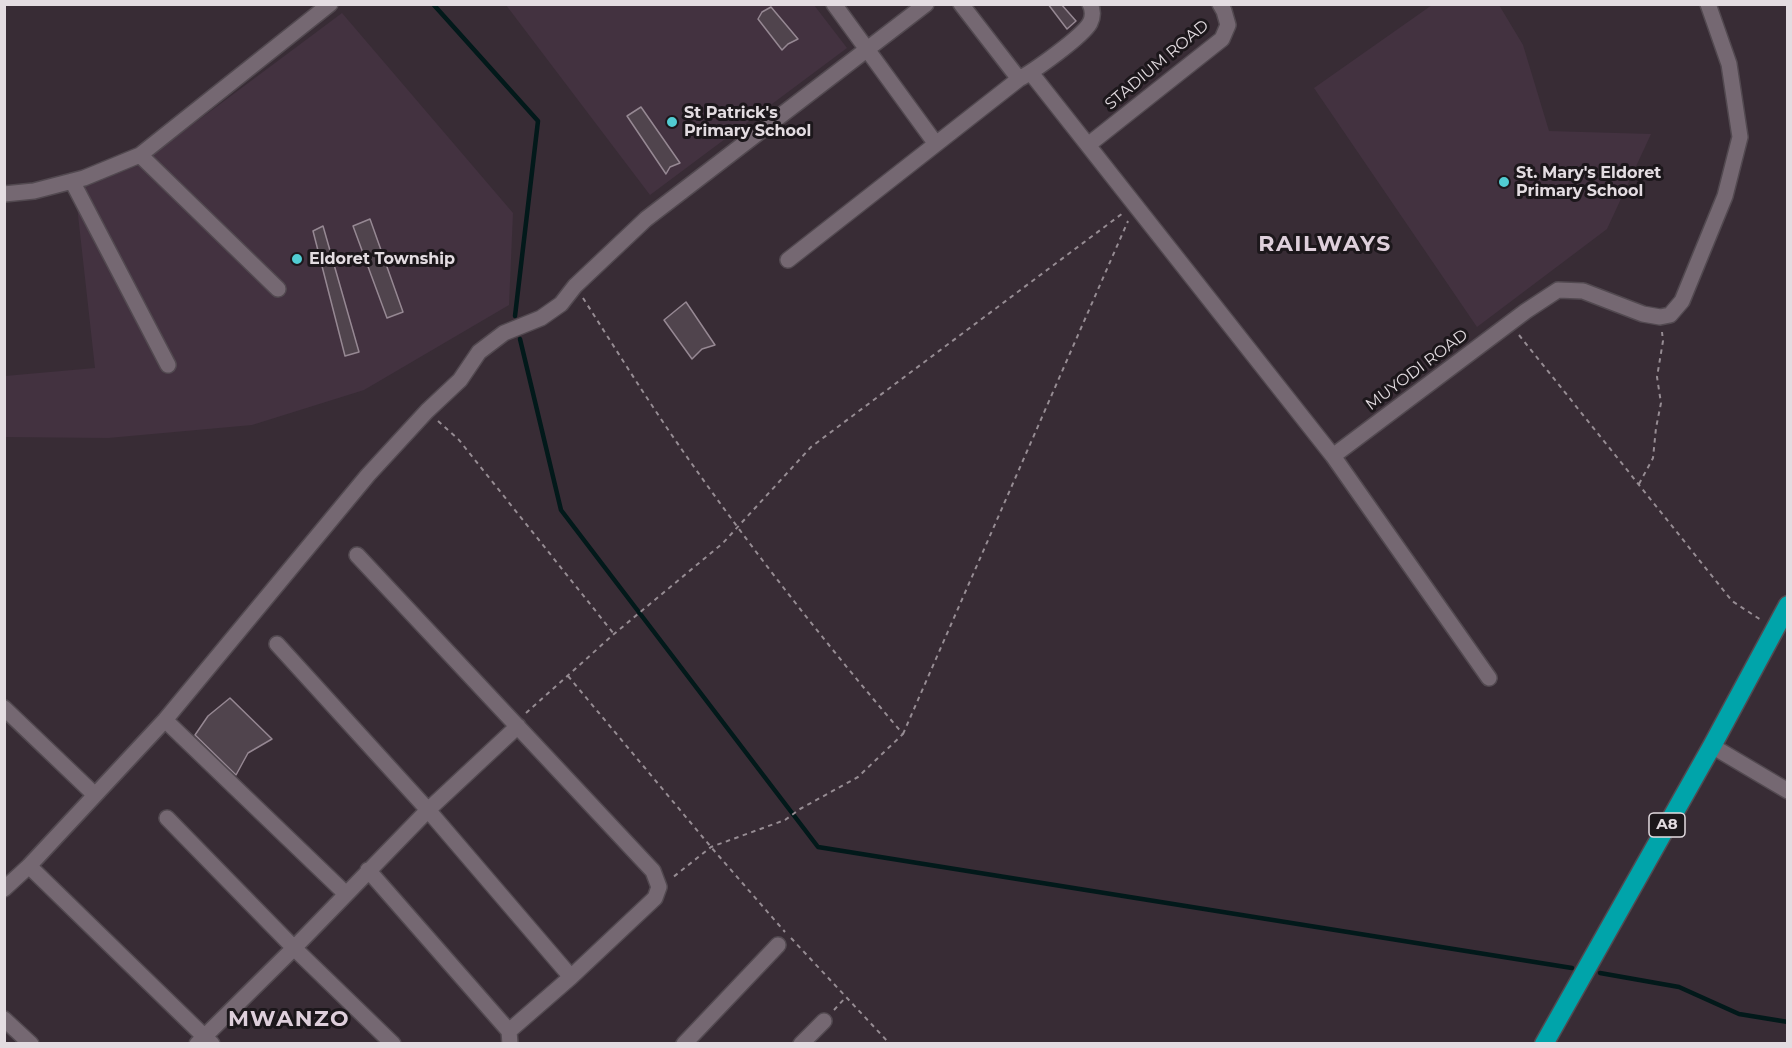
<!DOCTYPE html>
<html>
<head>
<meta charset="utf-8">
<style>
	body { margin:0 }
	#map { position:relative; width:1792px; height:1048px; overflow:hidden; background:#382c35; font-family:Montserrat,sans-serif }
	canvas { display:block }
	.frame { position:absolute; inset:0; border:6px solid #e3dce1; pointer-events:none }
</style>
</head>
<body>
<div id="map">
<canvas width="1792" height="1048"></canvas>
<div class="frame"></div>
</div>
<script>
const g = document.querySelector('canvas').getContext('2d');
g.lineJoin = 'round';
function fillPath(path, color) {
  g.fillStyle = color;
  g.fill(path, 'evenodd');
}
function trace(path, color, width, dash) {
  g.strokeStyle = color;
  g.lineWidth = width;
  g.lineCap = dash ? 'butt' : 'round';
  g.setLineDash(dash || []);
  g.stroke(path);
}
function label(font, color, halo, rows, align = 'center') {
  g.font = font + ' Montserrat,sans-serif';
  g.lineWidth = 6;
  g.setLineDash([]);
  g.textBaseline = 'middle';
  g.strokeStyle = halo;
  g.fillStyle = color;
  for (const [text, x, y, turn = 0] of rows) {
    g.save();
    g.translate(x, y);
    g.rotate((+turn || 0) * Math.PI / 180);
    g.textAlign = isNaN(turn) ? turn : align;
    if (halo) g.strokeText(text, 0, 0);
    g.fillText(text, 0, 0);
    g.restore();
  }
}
fillPath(new Path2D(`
	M506,5H814L847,48L650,195Z
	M1432,5H1499L1523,45L1549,131L1651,134L1607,229L1477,327L1314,88Z
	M342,13L513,213L509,305L364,390L252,425L108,438L5,437V376L95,368L77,206L69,192L137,166Z`), '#433240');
trace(new Path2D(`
	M433,4L538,121L515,316
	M520,339L561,510L818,847L1572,968
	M1600,973L1679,987L1739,1014L1788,1022`), '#02191a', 4.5);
const building = new Path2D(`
	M1048,4H1061L1076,21L1067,29Z
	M771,7L798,39L788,44L782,50L758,19L762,12Z
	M641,107L680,163L670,167L666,174L627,116Z
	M370,219L403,312L387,318L353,226Z
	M323,226L359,352L345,356L313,231Z
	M686,302L715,345L702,349L692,359L664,320Z
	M230,698L272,739L248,753L236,775L195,735L208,716Z`);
fillPath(building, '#50444d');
trace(building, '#968893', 1.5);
const street = new Path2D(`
	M834,4L936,144
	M961,4L1019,79
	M1031,73L1333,456L1489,678
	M1088,145L1222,39L1228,25L1224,11L1220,4
	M140,155L278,289
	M72,181L168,365
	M4,194L34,191L84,178L140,155L330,4
	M788,260L1019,79C1034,71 1082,37 1090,23C1093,17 1093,10 1090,4
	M1333,456L1526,311L1558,290L1583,291L1643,314L1660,317L1670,315L1682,301L1725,196L1740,137L1729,64L1708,4
	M357,555L653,871L659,887L655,898L571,977L509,1031L510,1044
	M277,644L428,810L571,977
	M4,708L95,795
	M165,720L346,894
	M1712,746L1788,791
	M167,818L294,948L393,1044
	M29,866L212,1044
	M368,870L509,1031
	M4,889L29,866L165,720L368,475L427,411L460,380L479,352L504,333L541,318L561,304L575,286L646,219L926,4
	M4,1019L31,1044
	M197,1044L294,948L428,810L518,726
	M684,1044L778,945
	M801,1044L824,1021`);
const highway = new Path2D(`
	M1544,1044L1712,746L1788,605`);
trace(street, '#524950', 18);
trace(highway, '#524950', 21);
trace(new Path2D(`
	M583,298C615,348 646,398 680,447C749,546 824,642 903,734L858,777L800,809L785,820L711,847L672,878
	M1519,335L1732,601L1761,620
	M438,421L459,440L614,634
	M1639,484L1653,458L1656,428L1661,403L1657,377L1663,341L1662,332
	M568,676L711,847L785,932
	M526,713L614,634L723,543L811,447L1123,213
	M903,734L1128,221
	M791,938L890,1044
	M834,1010L846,997`), '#968c93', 2, [4.5, 4.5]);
trace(street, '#756872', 15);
trace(highway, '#00a4aa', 18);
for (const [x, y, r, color] of [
	[672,122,6,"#51ccd2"],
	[1504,182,6,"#51ccd2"],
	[297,259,6,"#51ccd2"]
]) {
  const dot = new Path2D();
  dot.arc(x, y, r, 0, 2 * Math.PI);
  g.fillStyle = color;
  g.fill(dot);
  trace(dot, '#1c171b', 2);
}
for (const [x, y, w] of [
	[1667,825,36]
]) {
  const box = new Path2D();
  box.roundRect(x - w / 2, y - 12, w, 24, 4.5);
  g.fillStyle = '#1c171b';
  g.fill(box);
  trace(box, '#e3dce1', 1.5);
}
label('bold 15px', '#e3dce1', null, [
	["A8",1667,825]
]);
label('16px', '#e3dce1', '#1c171b', [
	["STADIUM ROAD",1157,65,-40],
	["MUYODI ROAD",1417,370,-37]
]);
label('bold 16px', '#e3dce1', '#1c171b', [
	["St Patrick's",684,113],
	["Primary School",684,131],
	["St. Mary's Eldoret",1516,173],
	["Primary School",1516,191],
	["Eldoret Township",309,259]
], 'left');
g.letterSpacing = '1.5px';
label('bold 22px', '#decfdb', '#1c171b', [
	["RAILWAYS",1325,245],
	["MWANZO",289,1020]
]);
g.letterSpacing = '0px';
</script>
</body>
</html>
